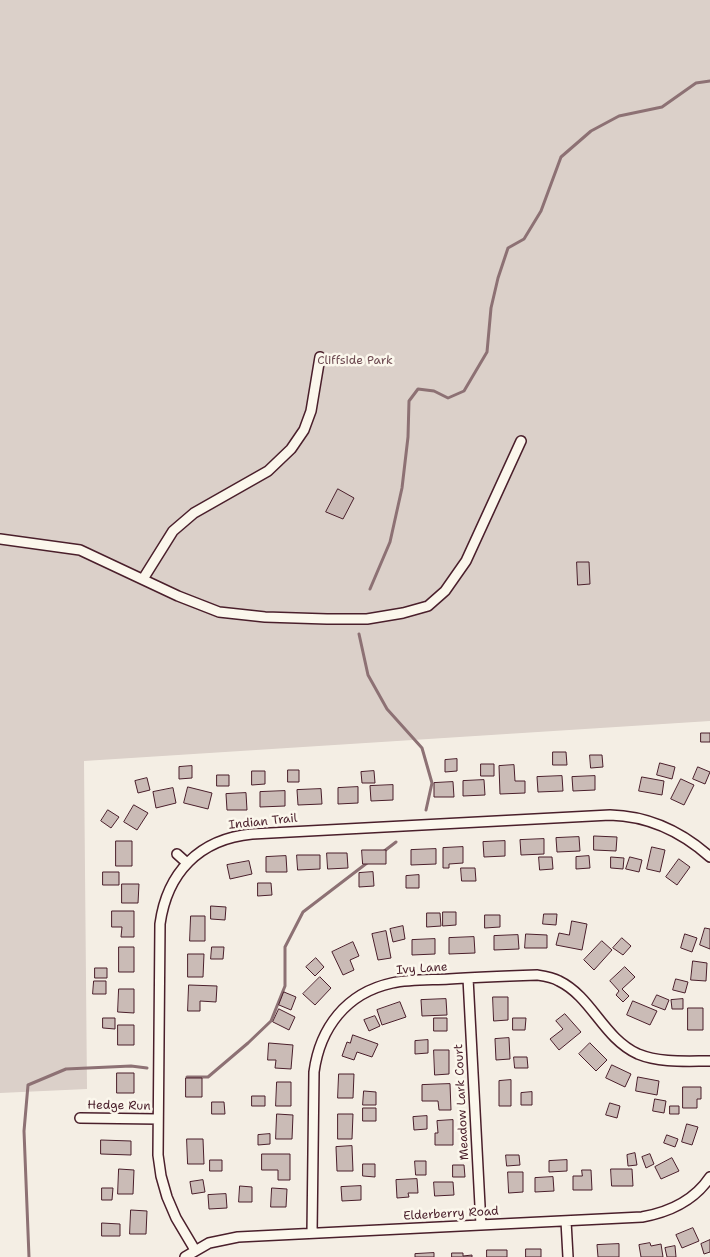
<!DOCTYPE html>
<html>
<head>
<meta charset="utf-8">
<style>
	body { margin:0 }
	canvas { display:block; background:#f4eee4 }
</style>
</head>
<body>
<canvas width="710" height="1257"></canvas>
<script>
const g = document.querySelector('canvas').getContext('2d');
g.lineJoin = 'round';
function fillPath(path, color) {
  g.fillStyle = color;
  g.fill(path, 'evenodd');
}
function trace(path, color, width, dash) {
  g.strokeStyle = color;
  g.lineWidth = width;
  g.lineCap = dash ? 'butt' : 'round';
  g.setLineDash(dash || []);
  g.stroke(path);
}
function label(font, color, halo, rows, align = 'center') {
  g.font = font + ' "Shantell Sans",sans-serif';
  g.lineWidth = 5;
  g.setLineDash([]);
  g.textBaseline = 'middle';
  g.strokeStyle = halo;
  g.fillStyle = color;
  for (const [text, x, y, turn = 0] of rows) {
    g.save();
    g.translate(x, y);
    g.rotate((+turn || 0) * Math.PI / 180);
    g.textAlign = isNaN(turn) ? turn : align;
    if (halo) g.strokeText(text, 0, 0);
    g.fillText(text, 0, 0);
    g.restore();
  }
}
fillPath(new Path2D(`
	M0,0H710V721L84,761L87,1089L0,1093Z`), '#dbd0c9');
trace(new Path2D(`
	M370,589L390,542L402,488L408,437L409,401L418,389L434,391L448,398L464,391L487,352L491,308L498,278L508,248L524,239L541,211L561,157L591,131L619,116L662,107L696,83L710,81
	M359,634L368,675L387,709L422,748L432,783L426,810
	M383,852L396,842
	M187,1077H208L248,1043L271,1021L285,986V947L303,912L367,863
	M29,1257L24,1131L28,1085L66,1069L131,1066L147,1068`), '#8d7174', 3);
const building = new Path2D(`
	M338,489L354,498L343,519L326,512Z
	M577,562H589L590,584L578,585Z
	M701,733H710V742H701Z
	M553,752H566L567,765H553Z
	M590,755H602L603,767L591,768Z
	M457,759V771L445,772V760Z
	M660,763L675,767L672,779L657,775Z
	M481,764H494V776H481Z
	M514,765L515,781H525V793L500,794L499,766Z
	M192,766V778L179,779V767Z
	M698,767L710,772L705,784L693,779Z
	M288,770H299V782H288Z
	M252,771H265V784L252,785Z
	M374,771L375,783H362L361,772Z
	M217,775H229V786H217Z
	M562,776L563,791L538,792L537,777Z
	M595,776V790L573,791L572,777Z
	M642,777L664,781L662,795L639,791Z
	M147,778L150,790L138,793L135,781Z
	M681,779L694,785L684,805L671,799Z
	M484,780L485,795L463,796V781Z
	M453,782L454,797H434V783Z
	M393,785V800L371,801L370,786Z
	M188,787L212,793L208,809L184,803Z
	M358,787V803L338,804V788Z
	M173,788L176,803L156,808L153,792Z
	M321,789L322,804L298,805L297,790Z
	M285,791V806L260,807V792Z
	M246,793L247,810H227L226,794Z
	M134,805L148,813L137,830L124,822Z
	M108,810L119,817L111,828L101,821Z
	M594,836L617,837L616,851L594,850Z
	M579,837L580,851L557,852L556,838Z
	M544,839V854L521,855L520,840Z
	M116,841H132V866H116Z
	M505,841V856L484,857L483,842Z
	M463,847V863L449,864V868H443V848Z
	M652,847L665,850L660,872L647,869Z
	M436,849V864L411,865V850Z
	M362,850H386V864H363Z
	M327,853H347L348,868L328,869Z
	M297,855H320V869L298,870Z
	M286,856L287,872H266V857Z
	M589,856L590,868L576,869V857Z
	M539,857H552L553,869L540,870Z
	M611,857L624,858L623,869L611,868Z
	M630,857L642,860L639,872L626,869Z
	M679,859L690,867L677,885L666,877Z
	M249,861L252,874L230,879L227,865Z
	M461,868H475L476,881H462Z
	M103,872H119V885H103Z
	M373,872L374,886L359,887V873Z
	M419,875V888H406V876Z
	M258,883H271L272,895L258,896Z
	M122,884H139L138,903H122Z
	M211,906L226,907L225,920L211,919Z
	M112,911H134V937H121L122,927H112Z
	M443,912H456V925L443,926Z
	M427,913H440L441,926L427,927Z
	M544,914H557L556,925L543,924Z
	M485,915H500V927L485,928Z
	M191,916H205V941H190Z
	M572,921L587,924L582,950L556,945L559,933L569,935Z
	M403,926L405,939L393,942L390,929Z
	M705,928L710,929V949L700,945Z
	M386,931L391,958L378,960L372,934Z
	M526,934L547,935V948H525Z
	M685,934L697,938L692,952L681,948Z
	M518,935L519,949L494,950V936Z
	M474,937L475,953L449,954V938Z
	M622,938L631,946L623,955L613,948Z
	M435,939V954L412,955V940Z
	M602,941L612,950L594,970L584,960Z
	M353,942L359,956L350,960L354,970L343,975L332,952Z
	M119,947H134V972H119Z
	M212,947H224L223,959H211Z
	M188,954H204L203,977H188Z
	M316,958L324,967L315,976L306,967Z
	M693,961L707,963L706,981L691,980Z
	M625,967L635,977L622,989L629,996L623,1002L616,995L619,991L610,981Z
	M95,968H107V978H95Z
	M320,977L331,988L315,1005L303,994Z
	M676,979L688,982L685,993L673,990Z
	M94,981H106V994H93Z
	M189,985L217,986L216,1002L200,1001V1011H188Z
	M119,989H134V1013L118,1012Z
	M284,992L296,997L291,1010L279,1005Z
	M657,995L669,1000L665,1010L652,1005Z
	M493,997H508V1020L494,1021Z
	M446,999L447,1015L422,1016L421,1000Z
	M683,999V1009H672L671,1000Z
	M633,1001L657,1011L650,1025L627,1015Z
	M400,1002L406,1017L382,1025L377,1010Z
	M688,1008H703V1030H688Z
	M279,1009L295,1017L289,1030L273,1022Z
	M565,1014L581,1032L559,1050L550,1039L563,1029L556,1021Z
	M375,1016L380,1026L369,1031L364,1020Z
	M103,1018H115V1029L103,1028Z
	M434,1018H447V1031H434Z
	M513,1018H526L525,1030H513Z
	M118,1025H134V1045H118Z
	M353,1035L378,1044L372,1057L357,1052L354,1060L342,1056L347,1042L350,1043Z
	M509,1038L510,1059L496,1060L495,1039Z
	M428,1040V1053L415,1054V1041Z
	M269,1043L293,1045L291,1069L275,1068L276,1060H268Z
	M590,1043L607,1060L596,1071L579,1054Z
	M434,1050H449V1074L435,1075Z
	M514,1057H527L528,1068H515Z
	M612,1065L631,1074L625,1087L606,1078Z
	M117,1073H134V1093H117Z
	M339,1074H354L353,1098H338Z
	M638,1077L659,1081L657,1095L636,1091Z
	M186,1078H202V1097H186Z
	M511,1080V1106H499V1081Z
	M277,1082H291V1106H276Z
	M450,1084L451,1110H439L438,1101H422V1085Z
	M683,1087H701V1099H697V1108H683Z
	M364,1091L376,1092V1105H363Z
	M532,1092V1105H521V1093Z
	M252,1096H265V1106H252Z
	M655,1099L666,1101L664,1113L653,1111Z
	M212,1102H224L225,1114H212Z
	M610,1103L620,1106L617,1118L606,1115Z
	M670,1106H679V1114H670Z
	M363,1108H376V1121H363Z
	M277,1114L293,1115L292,1139H276Z
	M338,1114H353L352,1139H338Z
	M427,1116V1129L414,1130L413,1117Z
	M453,1120V1145H435V1133H438L437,1121Z
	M687,1124L698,1127L692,1145L682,1142Z
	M270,1134V1144L258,1145V1135Z
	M667,1135L678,1139L675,1147L664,1143Z
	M187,1139H203L204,1164H188Z
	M101,1140L131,1141V1155L101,1154Z
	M352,1146L353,1171H337L336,1147Z
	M635,1153L637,1165L628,1166L627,1155Z
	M262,1154H290V1180H278V1170H262Z
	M650,1154L654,1164L646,1168L642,1157Z
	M506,1155H519L520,1165L507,1166Z
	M672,1158L679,1171L661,1179L655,1167Z
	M210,1160H222V1171H210Z
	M567,1160V1171L549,1172V1161Z
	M415,1161H426V1175H416Z
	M363,1164H375V1177L363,1176Z
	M453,1165H464L465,1177H453Z
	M119,1169L134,1170L133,1194H118Z
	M611,1169H632L633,1186H612Z
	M582,1170H591L592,1190H573V1176H582Z
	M508,1172H523V1192L509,1193Z
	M553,1177L554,1191L535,1192V1178Z
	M417,1179L418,1193H408L409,1197L397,1198L396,1180Z
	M203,1180L205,1192L192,1194L190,1182Z
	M434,1182H453L454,1195L435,1196Z
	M240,1186L252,1187V1202H239Z
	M361,1186V1200L342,1201L341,1187Z
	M102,1188H113L112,1200H102Z
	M272,1188L287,1189L286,1207H271Z
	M226,1194L227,1208L209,1209L208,1195Z
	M131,1210L147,1211L146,1234H130Z
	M102,1223L120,1224V1236H102Z
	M693,1228L699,1241L682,1248L676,1235Z
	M710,1240V1252L704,1254L701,1244Z
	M650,1243L651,1246L661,1244L663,1257H641L639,1245Z
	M619,1244V1257H598L597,1245Z
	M675,1246L676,1257H667L665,1248Z
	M526,1249H541V1257H526Z
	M487,1250H507V1257H487Z
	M434,1253V1257H415V1254Z
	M452,1253H463V1256L472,1255V1257H452Z`);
fillPath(building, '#cabbb6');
trace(building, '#4a1f2b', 1);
const street = new Path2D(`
	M0,539L80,550L178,596L219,612L265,617L327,619H367L403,613L428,606L445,591L466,561L521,441
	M143,579L173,531L194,513L268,471L291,449L304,430L311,411L320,357
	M177,854L187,863
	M468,978L481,1225
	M80,1118L158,1119
	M566,1221L568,1257
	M312,1233L314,1072C320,1028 346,993 392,983C410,979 430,980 449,979C478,977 507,976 537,975C544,976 552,977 559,981C592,997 603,1038 638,1054C660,1063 686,1061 710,1061
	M195,1250L176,1218L167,1197L161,1176L158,1155L160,924C167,873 199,839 252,834L610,815C649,816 681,831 710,857
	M185,1257L209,1243L238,1237L642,1217C670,1212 694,1201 710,1177`);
trace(street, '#4a1f2b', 12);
trace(street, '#fbf7ec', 9);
label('12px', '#6e4b52', '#fbf7ec', [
	["Cliffside Park",355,361]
]);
label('12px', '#4a1f2b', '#fbf7ec', [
	["Indian Trail",263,822,-6],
	["Ivy Lane",422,969,-4],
	["Meadow Lark Court",462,1102,-93],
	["Hedge Run",119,1106,1],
	["Elderberry Road",451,1214,-3]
]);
</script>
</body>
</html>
